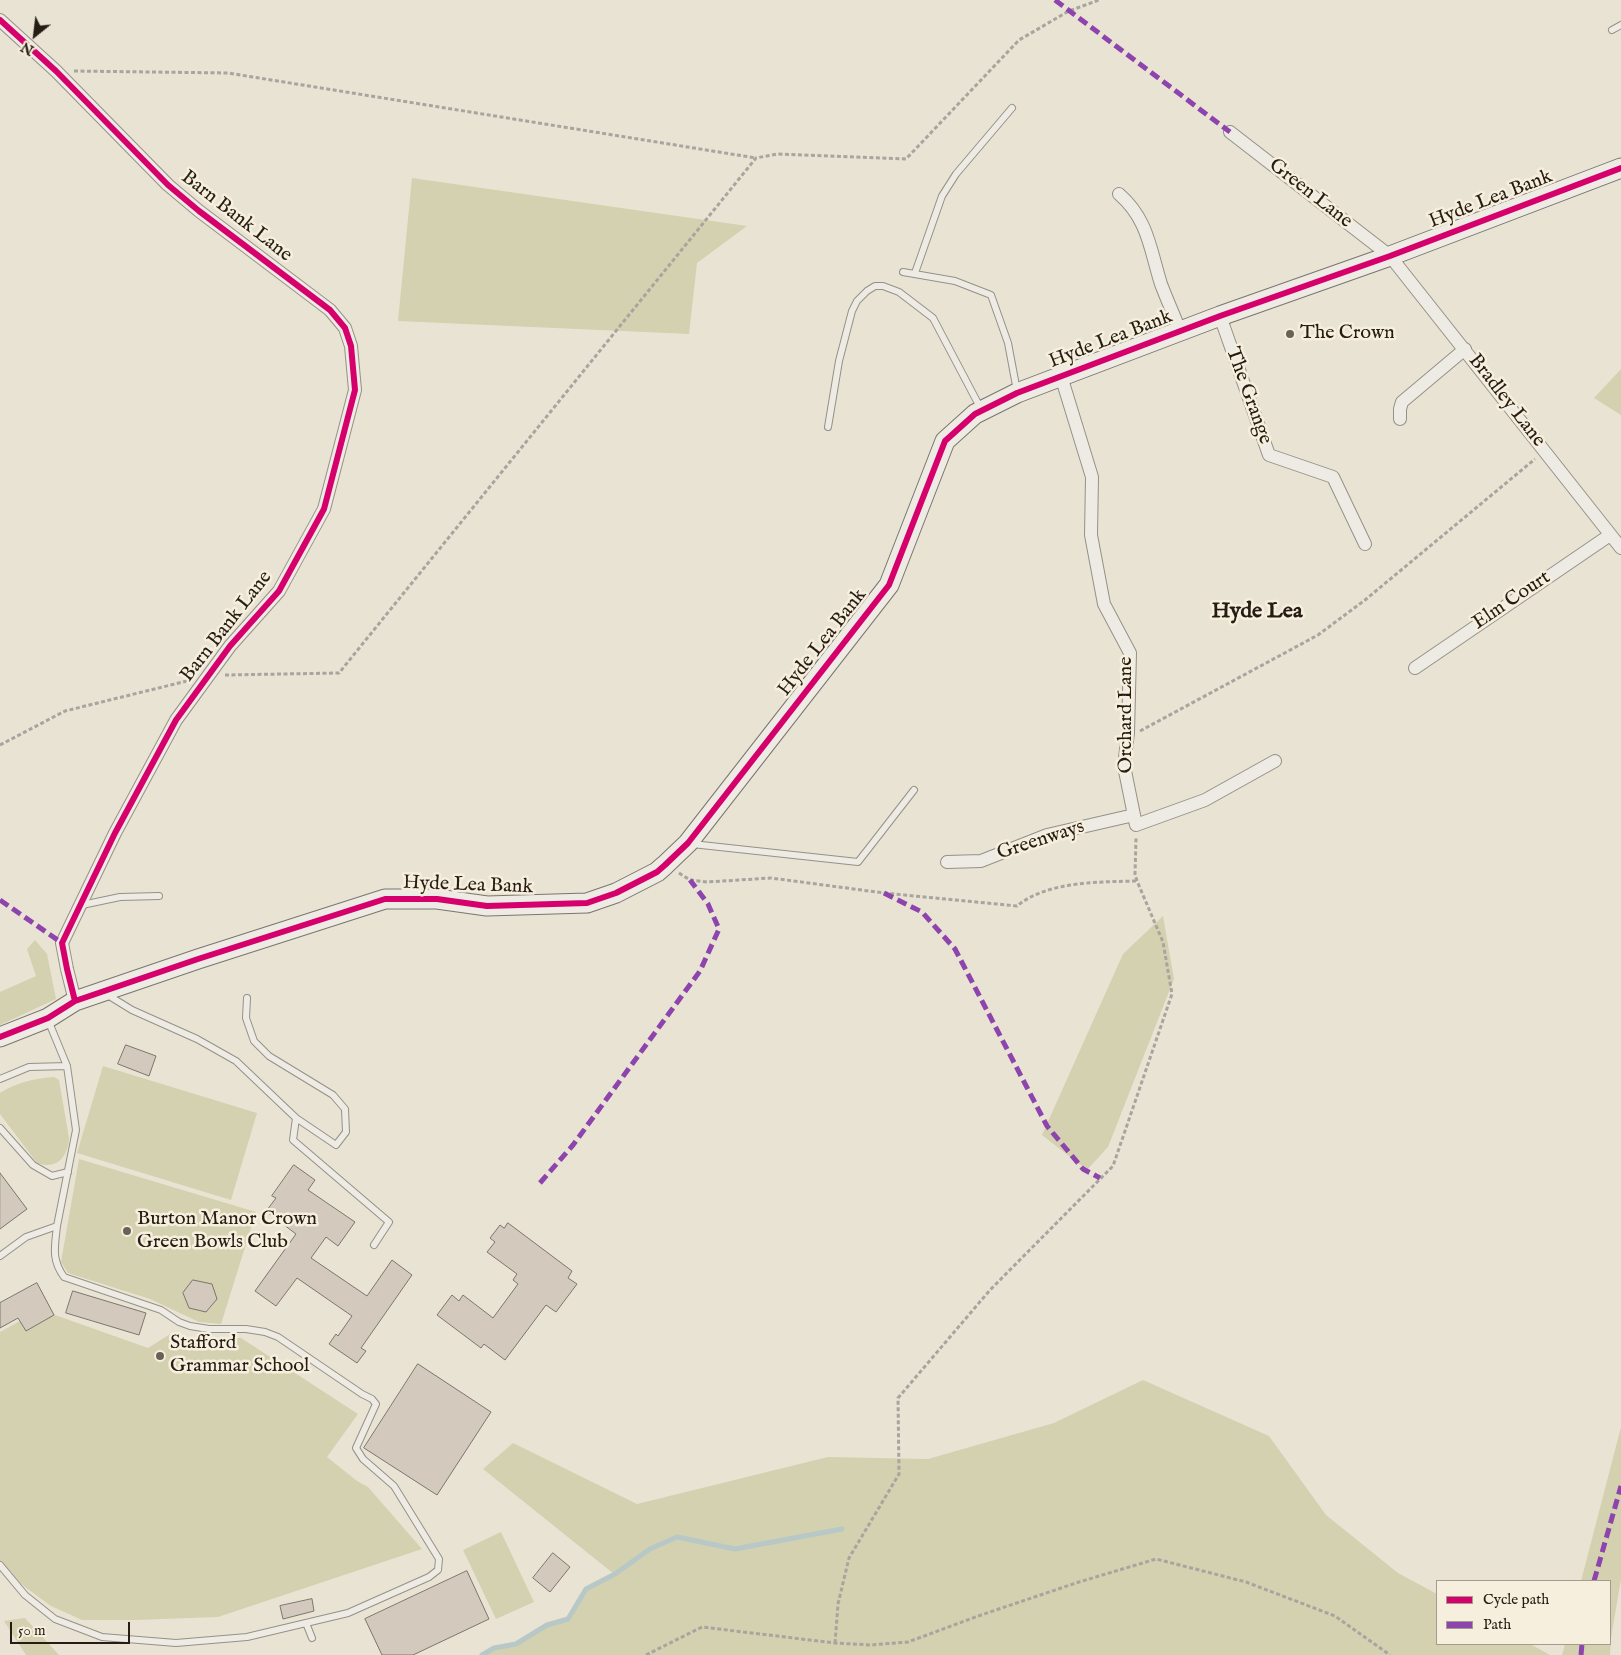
<!DOCTYPE html>
<html>
<head>
<meta charset="utf-8">
<style>
	body { margin:0 }
	#map { position:relative; width:1621px; height:1655px; overflow:hidden; background:#e9e3d4; font-family:"IM FELL English",serif }
	canvas { display:block }
	.legend { position:absolute; left:1436px; top:1580px; width:175px; height:65px; box-sizing:border-box; background:#f6efde; border:1px solid #a39b8d; margin:0; padding:6px 9px; list-style:none; font-size:15px; color:#261c13 }
	.legend li { display:flex; align-items:center; gap:10px; height:25px }
	.legend b { width:25px; border:1px solid #a39b8d }
	.north { position:absolute; left:10px; top:10px; width:50px; height:50px; -webkit-text-stroke:4px #f6efde; paint-order:stroke; rotate:209deg; font-size:14px; font-weight:700; line-height:20px; text-align:center; color:#261c13 }
	.north::after { content:''; display:block; margin:auto; width:18px; height:22px; background:#261c13; clip-path:polygon(50% 0,100% 100%,50% 72%,0 100%) }
	.scale { position:absolute; left:10px; top:1622px; width:120px; height:22px; box-sizing:border-box; border:2px solid #261c13; border-top:0; padding-left:6px; font-size:15px; line-height:18px; white-space:nowrap; color:#261c13; -webkit-text-stroke:4px #f6efde; paint-order:stroke }
</style>
</head>
<body>
<div id="map">
<canvas width="1621" height="1655"></canvas>
<ul class="legend">
<li><b style="height:6px;background:#d6006c"></b>Cycle path</li>
<li><b style="height:6px;background:#8e44ad"></b>Path</li>
</ul>
<div class="north">N</div>
<div class="scale">50 m</div>
</div>
<script>
const g = document.querySelector('canvas').getContext('2d');
g.lineJoin = 'round';
function fillPath(path, color) {
  g.fillStyle = color;
  g.fill(path, 'evenodd');
}
function trace(path, color, width, dash) {
  g.strokeStyle = color;
  g.lineWidth = width;
  g.lineCap = dash ? 'butt' : 'round';
  g.setLineDash(dash || []);
  g.stroke(path);
}
function label(font, color, halo, rows, align = 'center') {
  g.font = font + ' "IM FELL English",serif';
  g.lineWidth = 5;
  g.setLineDash([]);
  g.textBaseline = 'middle';
  g.strokeStyle = halo;
  g.fillStyle = color;
  for (const [text, x, y, turn = 0] of rows) {
    g.save();
    g.translate(x, y);
    g.rotate((+turn || 0) * Math.PI / 180);
    g.textAlign = isNaN(turn) ? turn : align;
    if (halo) g.strokeText(text, 0, 0);
    g.fillText(text, 0, 0);
    g.restore();
  }
}
fillPath(new Path2D(`
	M412,178L747,226L697,263L689,334L398,321Z
	M1621,369V415L1594,398Z
	M1163,916L1174,979L1108,1147L1087,1170L1042,1135L1123,954Z
	M35,940L47,954L56,999L0,1025V992L36,976L27,949Z
	M103,1066L257,1113L231,1200L77,1153Z
	M54,1077L59,1080L69,1138C68,1157 57,1170 37,1163L0,1114V1093C17,1082 33,1079 54,1077Z
	M79,1159L256,1212L221,1324L199,1322L150,1299L68,1273L61,1262Z
	M47,1306L55,1315L148,1348L172,1333L185,1338H241L358,1414L327,1457L357,1481L368,1487L422,1549L218,1617L135,1620H82L51,1606L25,1587L0,1564V1332Z
	M1143,1380L1269,1436L1326,1515L1398,1573L1437,1594V1644H1530L1550,1655H482L494,1648L516,1644L547,1625L568,1619L586,1589L614,1574L483,1469L513,1443L637,1504L828,1457L928,1459L1054,1423Z
	M1621,1427V1579L1611,1638L1610,1655H1562L1565,1644H1610V1581H1581Z
	M501,1532L534,1602L496,1619L463,1550Z
	M25,1618L59,1655H26L4,1621Z`), '#d3d1b0');
trace(new Path2D(`
	M482,1655L494,1648L516,1644L547,1625L568,1619L586,1589L615,1574L650,1549L677,1537L735,1549L842,1529`), '#b7c8c7', 5);
const building = new Path2D(`
	M126,1045L156,1056L149,1076L118,1064Z
	M294,1165L315,1180L308,1190L355,1222L338,1246L326,1237L311,1258L367,1296L392,1260L412,1275L361,1348L366,1351L357,1363L329,1344L336,1334L338,1336L352,1316L297,1278L276,1306L255,1291L296,1234L267,1212V1210L276,1198L272,1196Z
	M0,1173L27,1209L0,1229Z
	M508,1223L572,1271L568,1278L577,1284L556,1312L546,1305L505,1360L484,1344L481,1348L437,1315L452,1295L459,1301L463,1295L493,1318L518,1284L513,1280L517,1274L487,1252L495,1242L490,1238L500,1225L504,1228Z
	M193,1280L212,1284L217,1299L206,1312L189,1308L183,1293Z
	M37,1283L54,1315L26,1331L18,1318L0,1328V1303Z
	M73,1291L146,1313L139,1335L66,1313Z
	M418,1364L491,1412L437,1495L364,1448Z
	M553,1553L570,1567L550,1592L533,1578Z
	M467,1571L489,1619L413,1655H382L365,1619Z
	M312,1599L314,1611L283,1619L280,1606Z`);
fillPath(building, '#d4c9bd');
trace(building, '#7a766d', 1);
const lane = new Path2D(`
	M1612,30L1621,25
	M903,272L955,281L991,295L1008,343L1017,391
	M915,273L942,196L956,174L1012,108
	M828,427L839,361L852,311L857,301L867,291L875,286H883L899,292L933,318L981,409
	M692,844L858,862L914,790
	M82,905L120,897L159,896
	M106,994L132,1010L197,1039L236,1061L296,1118L336,1145L346,1132L345,1109L333,1095L269,1056L254,1041L246,1018L247,998
	M0,1079L29,1067L67,1066
	M296,1118L293,1140L389,1222L374,1245
	M0,1128L33,1165L52,1176L68,1172
	M0,1256L26,1237L57,1226L76,1130L67,1066L48,1020
	M0,1565L25,1595L55,1619L102,1637L176,1643L247,1637L348,1613L429,1577L438,1570L439,1559L394,1486L363,1459L356,1448L376,1404L372,1399L362,1394L278,1337L265,1332L246,1329H209L190,1326L179,1322L161,1310L64,1277C51,1259 55,1246 57,1226
	M306,1623L312,1638`);
const street = new Path2D(`
	M0,20L56,71L168,185L199,211L330,310L345,328L351,346L355,390L324,509L279,591L230,646L176,720L115,833L62,943L67,969L75,1001
	M1230,132L1390,256L1621,548
	M1119,194C1148,219 1150,249 1161,284C1167,300 1174,315 1180,331
	M1220,316L1269,455L1333,477L1365,544
	M1061,376L1092,477L1091,535L1104,604L1130,653L1128,733L1124,766L1136,825L1205,800L1275,761
	M1400,419V409L1402,402L1465,349
	M1415,668L1610,535
	M947,862L981,861L1047,835L1134,815`);
const secondary = new Path2D(`
	M0,1037L48,1018L75,1001L198,959L385,899H437L487,906L587,903L616,893L657,872L665,865L688,843L889,585L945,441L975,414L1017,393L1220,316L1390,256L1621,168`);
trace(lane, '#959188', 8);
trace(street, '#959188', 14);
trace(secondary, '#7a766d', 21);
trace(new Path2D(`
	M74,71L228,73L756,158
	M225,675L339,673L756,158L777,154L906,159L1019,40L1069,11L1099,0
	M1140,731L1318,635L1365,600L1535,459
	M0,745L65,711L187,681
	M679,873L690,880L707,882L771,878L884,893L1017,906C1047,881 1100,882 1137,881
	M835,1643L838,1604L849,1558L899,1474L898,1398L990,1290L1113,1166L1172,994L1163,942L1137,881L1135,874L1136,838
	M646,1655L702,1627L835,1643L871,1645L908,1642L981,1615L1079,1582L1156,1559L1246,1582L1335,1616L1390,1655`), '#a8a49e', 3, [4, 2.5]);
trace(lane, '#edebe3', 6);
trace(street, '#edebe3', 12);
trace(secondary, '#edebe3', 19);
trace(new Path2D(`
	M1055,0L1230,132
	M884,893L922,912L955,949L1047,1126L1083,1169L1100,1178
	M0,900L62,943
	M540,1183L573,1145L700,971L719,929L708,904L690,880
	M1594,1581L1621,1486
	M1581,1655L1582,1644`), '#8e44ad', 5, [10, 5]);
trace(new Path2D(`
	M0,20L56,71L168,185L199,211L330,310L345,328L351,346L355,390L324,509L279,591L230,646L176,720L115,833L62,943L67,969L75,1001
	M0,1037L48,1018L75,1001L198,959L385,899H437L487,906L587,903L616,893L657,872L665,865L688,843L889,585L945,441L975,414L1017,393L1220,316L1390,256L1621,168`), '#d6006c', 6);
for (const [x, y, r, color] of [
	[1290,334,5,"#6a6257"],
	[127,1231,5,"#6a6257"],
	[160,1356,5,"#6a6257"]
]) {
  const dot = new Path2D();
  dot.arc(x, y, r, 0, 2 * Math.PI);
  g.fillStyle = color;
  g.fill(dot);
  trace(dot, '#f6efde', 2);
}
label('20px', '#261c13', '#f6efde', [
	["Green Lane",1310,194,38],
	["Hyde Lea Bank",1491,200,-21],
	["Barn Bank Lane",236,217,38],
	["Hyde Lea Bank",1111,340,-21],
	["The Grange",1248,396,70],
	["Bradley Lane",1506,401,52],
	["Elm Court",1512,601,-34],
	["Barn Bank Lane",227,627,-52],
	["Hyde Lea Bank",823,643,-52],
	["Orchard Lane",1127,715,-90],
	["Greenways",1041,841,-18],
	["Hyde Lea Bank",468,886,2]
]);
label('20px', '#261c13', '#f6efde', [
	["The Crown",1300,334],
	["Burton Manor Crown",137,1220],
	["Green Bowls Club",137,1243],
	["Stafford",170,1344],
	["Grammar School",170,1367]
], 'left');
label('bold 22px', '#261c13', '#f6efde', [
	["Hyde Lea",1257,612]
]);
</script>
</body>
</html>
